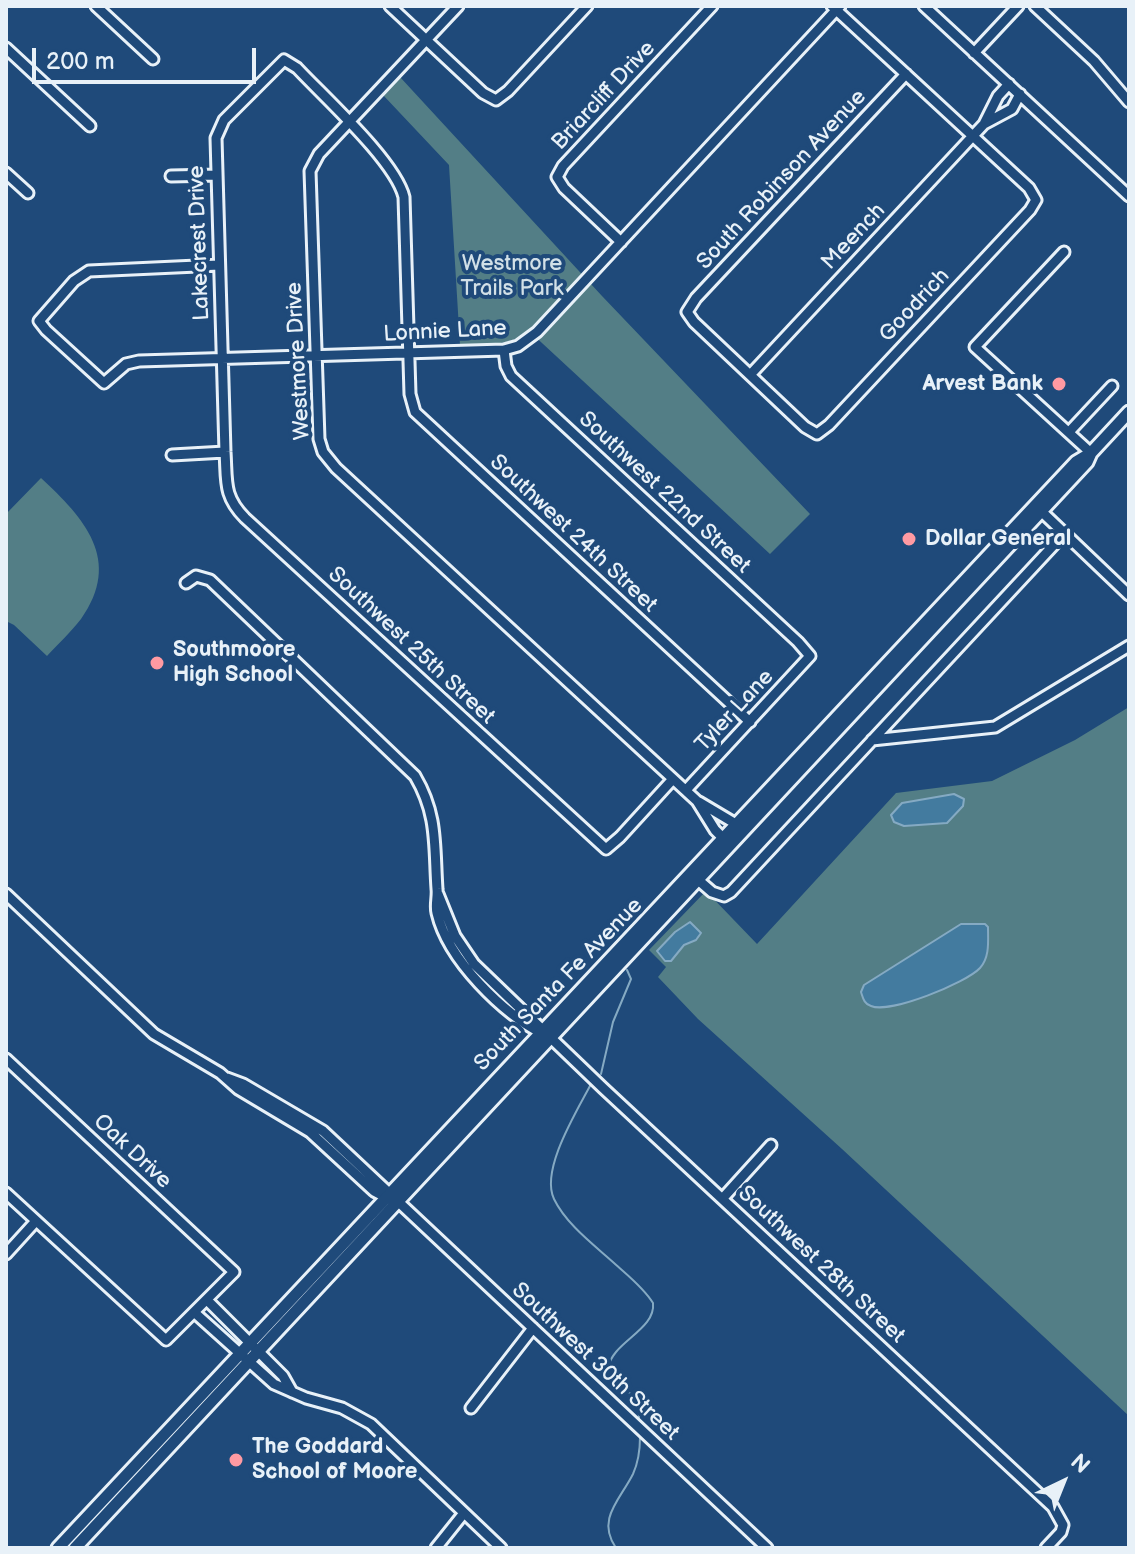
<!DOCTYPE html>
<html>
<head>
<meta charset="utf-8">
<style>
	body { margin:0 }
	#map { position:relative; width:1135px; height:1554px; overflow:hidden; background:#1f4a7a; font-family:"Balsamiq Sans",sans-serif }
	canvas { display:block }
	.frame { position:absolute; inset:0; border:8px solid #e8f1f8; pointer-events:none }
	.north { position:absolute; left:1023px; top:1442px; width:80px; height:80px; -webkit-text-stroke:6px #1f4a7a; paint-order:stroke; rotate:43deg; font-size:22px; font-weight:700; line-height:32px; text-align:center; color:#e8f1f8 }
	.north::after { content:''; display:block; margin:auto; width:28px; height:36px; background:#e8f1f8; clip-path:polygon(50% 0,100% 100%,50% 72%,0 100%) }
	.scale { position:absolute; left:32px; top:48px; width:224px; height:36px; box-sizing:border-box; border:4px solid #e8f1f8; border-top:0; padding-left:10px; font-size:24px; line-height:28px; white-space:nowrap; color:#e8f1f8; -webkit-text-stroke:6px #1f4a7a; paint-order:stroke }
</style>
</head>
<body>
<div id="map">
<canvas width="1135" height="1554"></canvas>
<div class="frame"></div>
<div class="north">N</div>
<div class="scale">200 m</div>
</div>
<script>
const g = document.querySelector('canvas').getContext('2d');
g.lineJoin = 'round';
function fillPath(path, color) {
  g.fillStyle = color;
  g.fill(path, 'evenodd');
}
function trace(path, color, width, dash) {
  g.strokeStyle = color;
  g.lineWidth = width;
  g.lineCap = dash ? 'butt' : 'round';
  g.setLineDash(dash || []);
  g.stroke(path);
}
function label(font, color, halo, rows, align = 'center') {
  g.font = font + ' "Balsamiq Sans",sans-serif';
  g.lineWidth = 8;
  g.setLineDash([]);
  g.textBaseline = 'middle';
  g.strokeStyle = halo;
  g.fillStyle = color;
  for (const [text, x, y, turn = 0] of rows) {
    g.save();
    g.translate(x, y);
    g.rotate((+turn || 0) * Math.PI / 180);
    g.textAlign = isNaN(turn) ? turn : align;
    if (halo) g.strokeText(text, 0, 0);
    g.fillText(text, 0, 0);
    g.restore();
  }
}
fillPath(new Path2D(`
	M400,77L602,296L810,514L770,554L529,331C509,347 485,344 460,345L449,165L383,95Z
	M41,478C84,518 123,560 81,619C71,632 58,644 47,656L14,625L6,621V514Z
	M1129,707V1416L842,1149L698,1019L658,977L666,967L649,950L706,891L757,944L896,793L992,781L1075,740Z`), '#537e86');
const water = new Path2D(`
	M954,794L964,799L963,806L947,823L904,826L894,822L891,815L902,803Z
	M690,922L701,933L696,940L684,945L671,961H665L657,951L675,932Z
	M961,924H985L988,927C988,941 990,957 980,968C966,983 890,1014 871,1006C864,1004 863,998 861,992L864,985Z`);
fillPath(water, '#437b9f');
trace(water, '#85aac3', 2);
trace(new Path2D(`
	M601,1074L613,1022L631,979L627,970
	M591,1084C577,1111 540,1170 554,1199C566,1224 594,1245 614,1263C627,1275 643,1287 653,1303C656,1330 612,1342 608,1368C617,1388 640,1392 639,1418
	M616,1548C596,1519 620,1500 633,1474C638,1463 640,1449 640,1437`), '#85aac3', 2);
const minor = new Path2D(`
	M96,6L153,59
	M390,6L483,93L496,100L508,91L587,6
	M458,6L319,154L310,171L319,439L323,452L336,468L697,801L715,830L728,843
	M832,6L1029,188L1036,200L1030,210L829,425L817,434L805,427L694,322L687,312L696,298L906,74
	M924,6L1129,196
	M1035,6L1094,61L1129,102
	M6,48L90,126
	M974,53L1018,6
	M984,124L1012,109L1020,94
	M6,173L28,193
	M171,176L216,175
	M621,242L564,188L557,177L563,166L712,6
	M1064,252L975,347L1091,453
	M219,265L89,271L74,281L39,321L46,330L104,383L126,364L139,361L504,350L518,346L537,332L840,6
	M504,350L506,366L511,376L798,642L810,656L686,790
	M750,375L984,124L998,96L1009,84
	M1069,432L1112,386
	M172,455L225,452
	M1041,511L1129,595
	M186,583L196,576L210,580L415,776C438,815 434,845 437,889C438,897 435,905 437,913C448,960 503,1014 545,1035
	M872,740L995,727L1129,646
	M673,779L620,837L606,849L245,518C223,496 227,481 225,452L216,138L224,120L284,60L297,68C325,98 395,161 404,197L410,394L415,412L750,722
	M699,802L741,827
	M697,879L712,892L724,896L731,892L1064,534
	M6,894L154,1034L220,1073L238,1089L310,1132L374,1191L391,1200
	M438,894L455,936L474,964L603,1088L1053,1507L1063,1525L1061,1532L1046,1548
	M6,1059L234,1272L166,1340L6,1193
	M227,1078L243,1084L323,1131L767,1548
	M723,1198L771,1145
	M6,1254L36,1221
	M207,1300L283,1376L292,1392
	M195,1313L274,1384L306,1398L342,1408L371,1424L501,1548
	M471,1408L533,1328
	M436,1548L464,1513`);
const major = new Path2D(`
	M58,1548L1076,462L1091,453
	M75,1548L1087,462L1091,453L1129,412`);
trace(minor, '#e8f1f8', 15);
trace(major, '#e8f1f8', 17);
trace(minor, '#1f4a7a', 9);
trace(major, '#1f4a7a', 11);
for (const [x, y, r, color] of [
	[1059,384,8,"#ff9aa2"],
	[909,539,8,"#ff9aa2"],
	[157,663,8,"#ff9aa2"],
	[236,1460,8,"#ff9aa2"]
]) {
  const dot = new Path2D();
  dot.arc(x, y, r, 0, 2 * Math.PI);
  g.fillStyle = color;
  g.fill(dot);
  trace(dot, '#1f4a7a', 3);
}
label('22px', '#e8f1f8', '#1f4a7a', [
	["Briarcliff Drive",604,96,-47],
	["South Robinson Avenue",782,180,-47],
	["Meench",854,237,-47],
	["Lakecrest Drive",200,243,-92],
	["Goodrich",915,306,-47],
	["Lonnie Lane",445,332,-3],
	["Westmore Drive",299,361,-93],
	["Southwest 22nd Street",664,493,43],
	["Southwest 24th Street",573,534,43],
	["Southwest 25th Street",411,646,43],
	["Tyler Lane",735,711,-47],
	["South Santa Fe Avenue",559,985,-46],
	["Oak Drive",132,1152,43],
	["Southwest 28th Street",821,1265,43],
	["Southwest 30th Street",595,1362,43]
]);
label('22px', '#d2e0e7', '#1f4a7a', [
	["Westmore",512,264],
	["Trails Park",512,289]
]);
label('bold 22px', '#e8f1f8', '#1f4a7a', [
	["Arvest Bank",1043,384,"right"],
	["Dollar General",925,539],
	["Southmoore",173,650],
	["High School",173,675],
	["The Goddard",252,1447],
	["School of Moore",252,1472]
], 'left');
</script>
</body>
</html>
